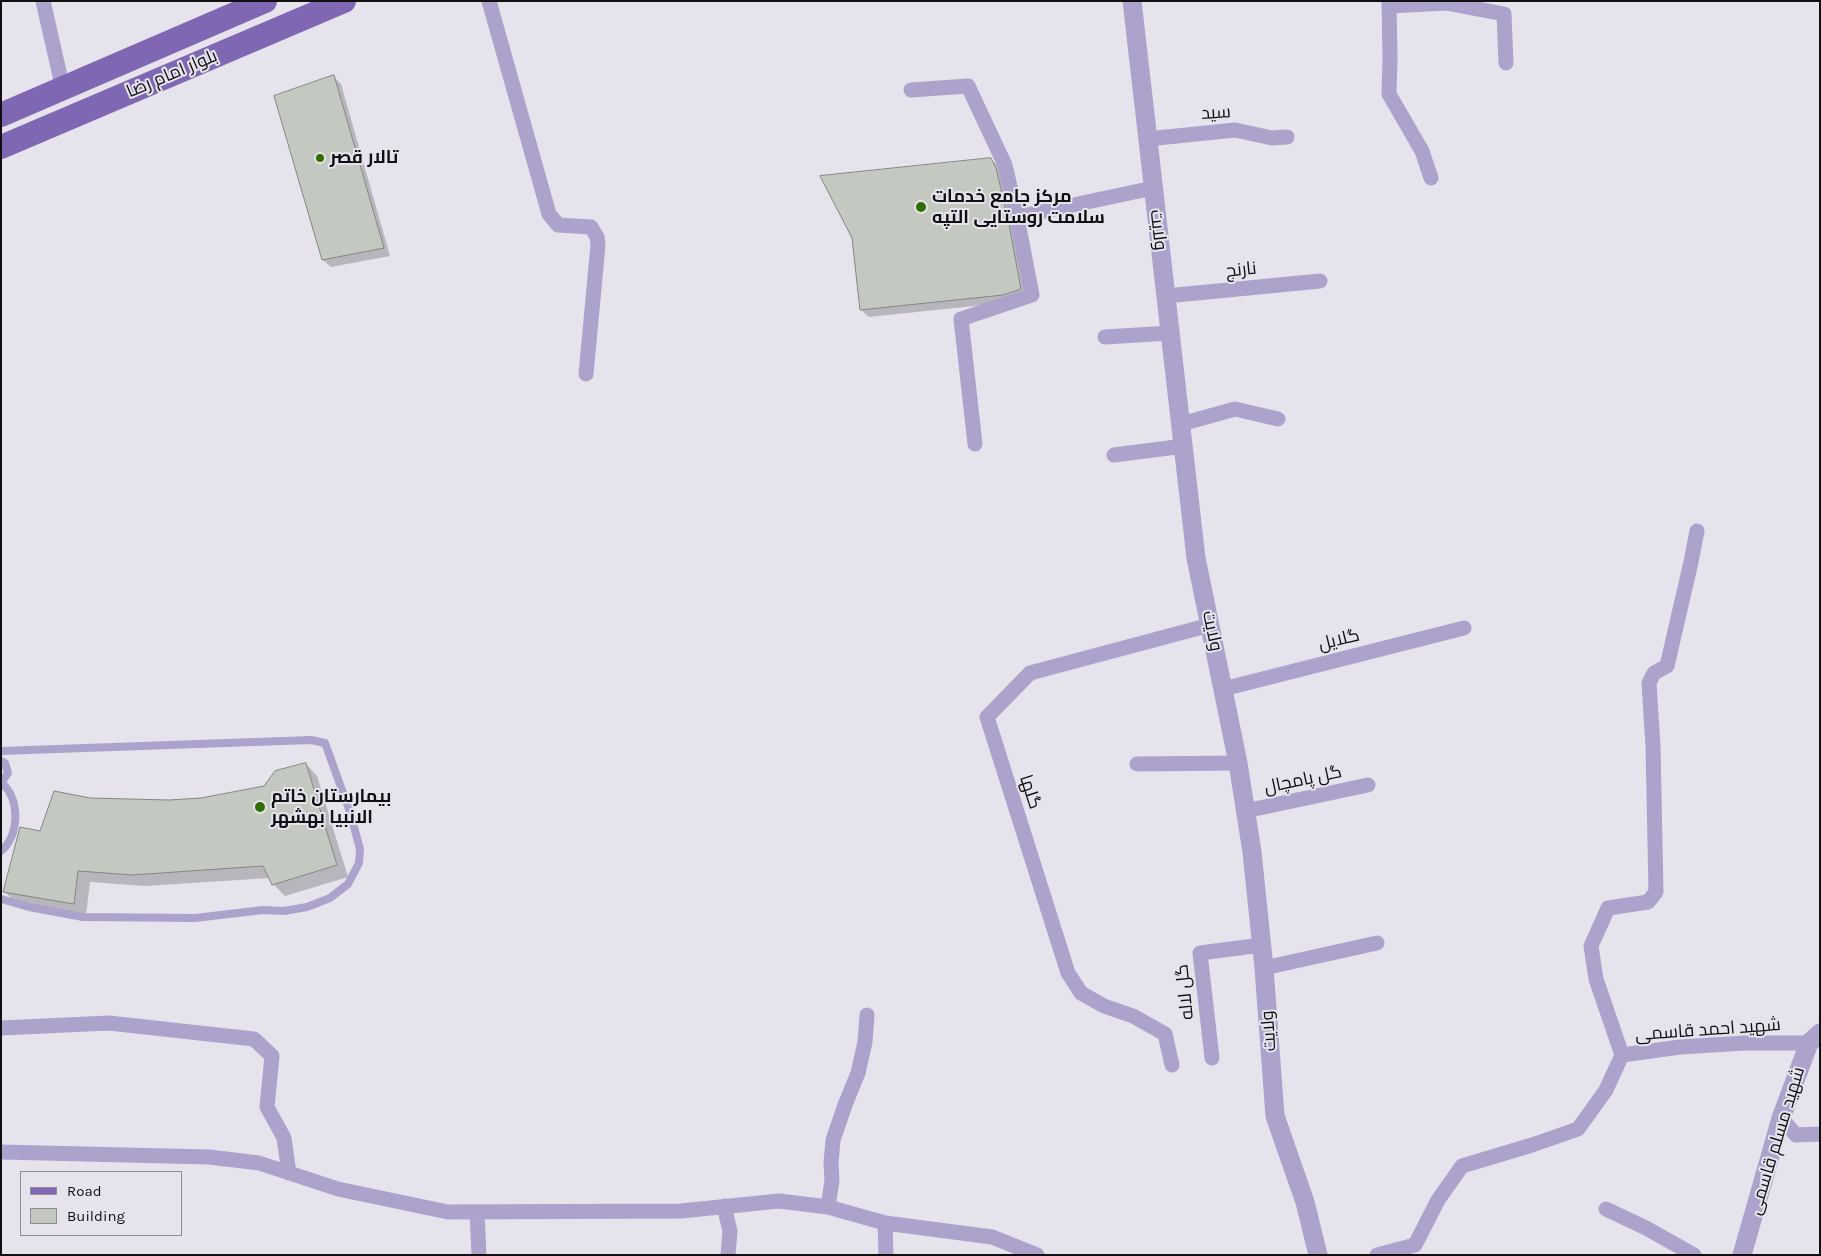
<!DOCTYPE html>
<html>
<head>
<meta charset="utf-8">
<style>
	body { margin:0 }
	#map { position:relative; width:1821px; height:1256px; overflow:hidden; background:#e6e3ed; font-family:Karla,sans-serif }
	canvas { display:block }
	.frame { position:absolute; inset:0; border:2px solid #100f12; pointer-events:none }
	.legend { position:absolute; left:20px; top:1171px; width:162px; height:65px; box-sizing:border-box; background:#e6e3ed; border:1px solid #908e95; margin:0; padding:6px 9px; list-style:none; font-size:15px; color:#100f12 }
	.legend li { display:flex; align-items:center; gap:10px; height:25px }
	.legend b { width:25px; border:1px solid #908e95 }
</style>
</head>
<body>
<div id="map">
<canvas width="1821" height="1256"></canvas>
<div class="frame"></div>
<ul class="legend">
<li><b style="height:6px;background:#7f67b3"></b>Road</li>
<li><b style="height:14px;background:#c3c9c0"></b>Building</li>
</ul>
</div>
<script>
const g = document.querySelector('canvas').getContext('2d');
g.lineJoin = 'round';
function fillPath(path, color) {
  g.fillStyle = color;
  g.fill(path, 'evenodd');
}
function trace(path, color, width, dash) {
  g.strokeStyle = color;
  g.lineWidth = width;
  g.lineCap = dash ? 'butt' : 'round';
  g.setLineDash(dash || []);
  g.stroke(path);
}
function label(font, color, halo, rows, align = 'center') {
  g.font = font + ' Karla,Cairo,sans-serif';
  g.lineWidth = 4;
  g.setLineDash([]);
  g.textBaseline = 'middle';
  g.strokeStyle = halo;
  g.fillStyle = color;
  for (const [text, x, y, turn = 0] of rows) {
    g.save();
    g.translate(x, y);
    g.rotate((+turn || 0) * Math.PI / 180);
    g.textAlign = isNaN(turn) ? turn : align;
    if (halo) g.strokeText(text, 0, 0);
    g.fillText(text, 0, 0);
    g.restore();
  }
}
fillPath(new Path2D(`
	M334,77L341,84L390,256L331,267L323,260Z
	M991,159L999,167L1028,296L1012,302L869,317L861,310Z
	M306,764L317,776L348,877L285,896L273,884L270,878L145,886L90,882L86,915L17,904L5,892L90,800L169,801L201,799L265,788Z`), '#0003');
const building = new Path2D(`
	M334,75L384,248L322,260L274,96Z
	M991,158L996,168L1008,219L1021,289L1003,295L860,310L852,238L820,176Z
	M306,763L337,865L272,885L263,866L132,875L78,871L74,904L3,892L20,827L40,831L54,791L90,798L169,800L201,798L264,786L275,771Z`);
fillPath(building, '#c3c9c0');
trace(building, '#828880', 1);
trace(new Path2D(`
	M1,751L311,740L325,743L350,812L360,849L359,863L348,884L330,898L307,907L284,911L263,910L195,918L83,917L29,907L1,899
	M1,761L5,763L8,773L1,783
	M1,851C20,835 20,799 2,783`), '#ada2cc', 8);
trace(new Path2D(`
	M43,1L63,89
	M489,1L549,214L558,225L591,227L597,237L598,245L586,374
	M1389,1L1390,59L1389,94L1422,151L1431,178
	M1390,6L1446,3L1504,14L1506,63
	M911,90L968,86L1005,165L1017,217
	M1147,139L1235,130L1272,138L1287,137
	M1166,296L1320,281
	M1105,337L1170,333
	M1181,424L1235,409L1278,419
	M975,444L961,319L1032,295L1017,217L1153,188
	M1114,455L1184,446
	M1223,689L1464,628
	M1137,764L1238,763
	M1245,811L1368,785
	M1264,968L1377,943
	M1,1028L109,1023L254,1039L272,1056L267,1107L284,1138L289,1173
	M1622,1055L1596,979L1591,946L1608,908L1648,902L1656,892L1653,746L1649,683L1654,673L1667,666L1691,562L1697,531
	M1212,1058L1200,953L1262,945
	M1172,1065L1165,1034L1133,1016L1104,1006L1081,993L1068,973L987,717L1030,673L1210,625
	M1781,1118L1796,1135L1820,1134
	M1,1152L209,1157L259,1163L338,1189L448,1212L681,1211L779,1201L828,1207L885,1223L992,1237L1037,1255
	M724,1206L730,1231L728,1255
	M828,1207L832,1180L831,1163L833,1140L845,1105L858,1073L865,1042L867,1015
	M1606,1209L1646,1228L1694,1255
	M477,1212L479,1255
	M885,1223L886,1255
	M1377,1255L1415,1245L1438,1200L1462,1166L1532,1145L1578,1129L1606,1090L1622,1055L1680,1047L1745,1043H1809`), '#ada2cc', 15);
trace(new Path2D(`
	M1132,1L1196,558L1238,763L1252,852L1264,968L1275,1116L1305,1202L1318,1255
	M1742,1255L1781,1118L1809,1043L1820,1033`), '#ada2cc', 19);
trace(new Path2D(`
	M1,115L265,1
	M1,147L344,1`), '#7f67b3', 24);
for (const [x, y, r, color] of [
	[320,158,5,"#306e01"],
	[921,207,6,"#306e01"],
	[260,807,6,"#306e01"]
]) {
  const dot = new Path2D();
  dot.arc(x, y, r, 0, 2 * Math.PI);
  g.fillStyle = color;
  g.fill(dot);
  trace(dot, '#e6e3ed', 2);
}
label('18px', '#100f12', '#e6e3ed', [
	["بلوار امام رضا",172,74,-23],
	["سید",1216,113,-3],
	["ولایت",1158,230,83],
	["نارنج",1241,270,-6],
	["ولایت",1212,631,78],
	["گلایل",1339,640,-14],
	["گل پامچال",1303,780,-12],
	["گلها",1030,792,72],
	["گل لاله",1185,992,-96],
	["شهید احمد قاسمی",1708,1030,-4],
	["ولایت",1269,1031,-94],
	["شهید مسلم قاسمی",1777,1141,-73]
]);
label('bold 18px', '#100f12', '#e6e3ed', [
	["تالار قصر",330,158],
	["مرکز جامع خدمات",932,197],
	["سلامت روستایی التپه",932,218],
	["بیمارستان خاتم",271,797],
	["الانبیا بهشهر",271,818]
], 'left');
</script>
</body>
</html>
